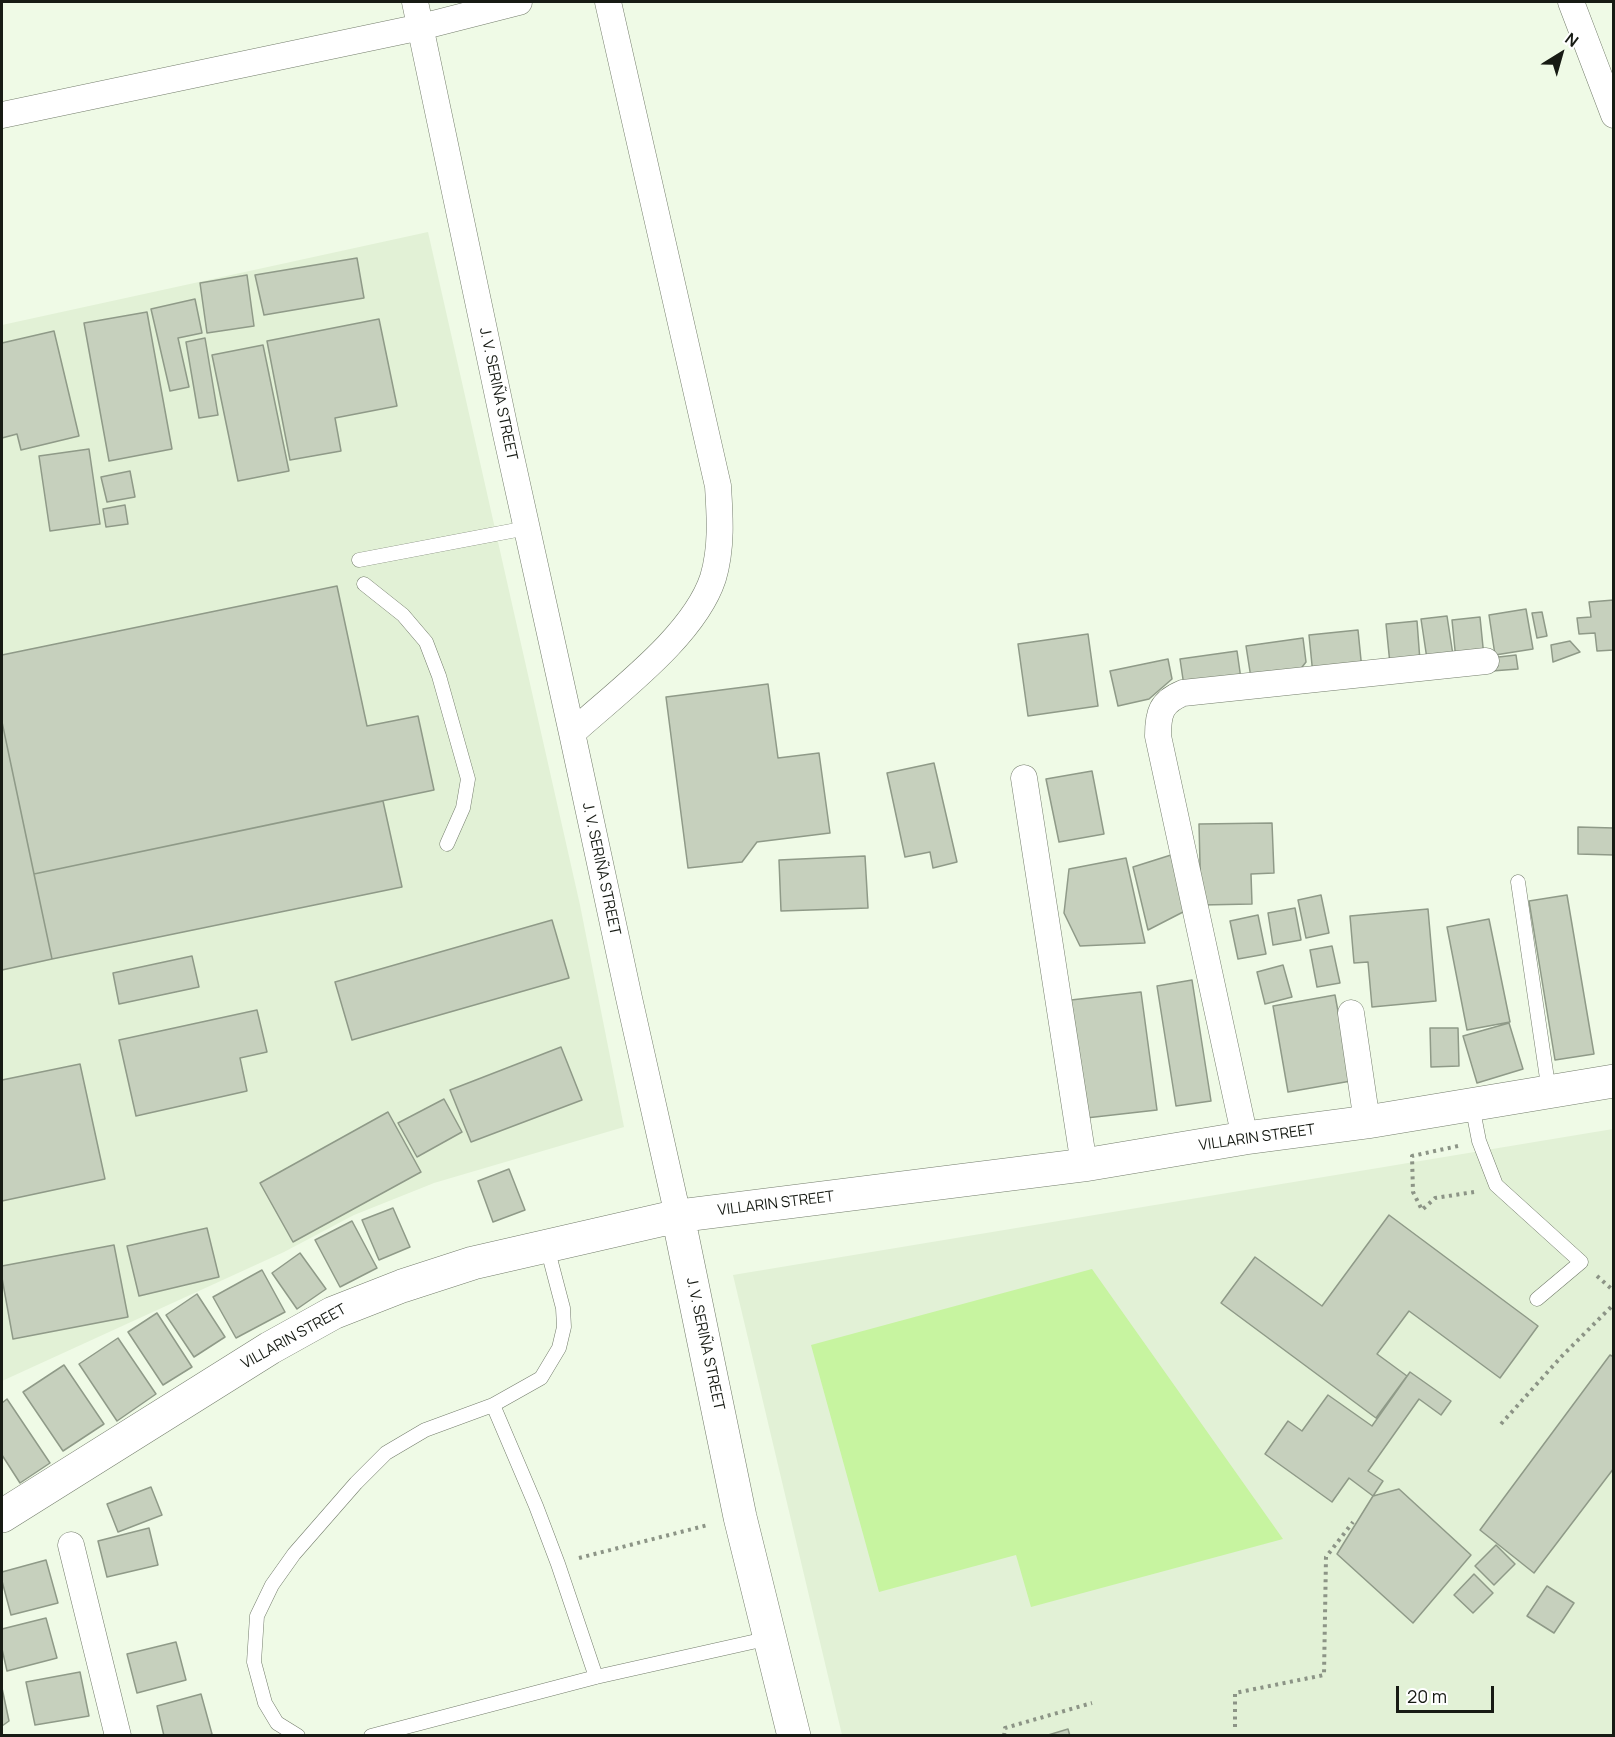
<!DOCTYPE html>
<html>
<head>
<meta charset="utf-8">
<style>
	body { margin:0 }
	#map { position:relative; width:1615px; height:1737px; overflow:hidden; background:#effae6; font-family:Manrope,sans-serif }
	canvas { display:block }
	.frame { position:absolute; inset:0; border:3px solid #171b14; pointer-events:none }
	.north { position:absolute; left:1531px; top:24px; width:60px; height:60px; -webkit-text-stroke:4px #fff; paint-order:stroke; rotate:37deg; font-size:16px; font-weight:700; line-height:24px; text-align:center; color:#171b14 }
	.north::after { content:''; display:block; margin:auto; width:21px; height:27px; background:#171b14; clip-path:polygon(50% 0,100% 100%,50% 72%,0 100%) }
	.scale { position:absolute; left:1396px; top:1686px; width:98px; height:27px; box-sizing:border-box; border:3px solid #171b14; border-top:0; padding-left:8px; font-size:18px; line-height:21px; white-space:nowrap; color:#171b14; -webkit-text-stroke:4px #fff; paint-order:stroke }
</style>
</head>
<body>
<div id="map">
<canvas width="1615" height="1737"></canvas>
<div class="frame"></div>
<div class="north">N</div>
<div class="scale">20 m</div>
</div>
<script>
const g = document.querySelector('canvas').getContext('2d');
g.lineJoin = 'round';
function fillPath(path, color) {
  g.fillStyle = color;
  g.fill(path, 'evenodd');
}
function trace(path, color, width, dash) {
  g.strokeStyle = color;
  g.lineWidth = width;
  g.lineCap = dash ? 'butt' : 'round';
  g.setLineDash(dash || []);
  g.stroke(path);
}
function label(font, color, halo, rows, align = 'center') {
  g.font = font + ' Manrope,sans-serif';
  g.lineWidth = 4.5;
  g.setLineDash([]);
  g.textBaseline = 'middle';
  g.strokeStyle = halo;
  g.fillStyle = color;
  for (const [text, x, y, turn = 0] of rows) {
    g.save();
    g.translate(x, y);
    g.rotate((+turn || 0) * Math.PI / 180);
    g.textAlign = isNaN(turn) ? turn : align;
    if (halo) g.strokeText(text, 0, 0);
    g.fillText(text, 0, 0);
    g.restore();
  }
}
fillPath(new Path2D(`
	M428,232L580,905L624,1127L434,1183L354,1215L284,1252L2,1381V325Z
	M1613,1129V1735H842L733,1275Z`), '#e2f1d6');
fillPath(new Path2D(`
	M1092,1269L1283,1539L1031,1607L1016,1555L879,1592L811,1345Z`), '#c7f4a0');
const building = new Path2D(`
	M357,258L364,298L264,315L255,275Z
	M247,275L254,326L207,333L200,283Z
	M195,299L202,333L178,338L189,387L170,391L151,309Z
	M147,312L172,449L109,461L84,323Z
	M379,319L397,406L335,418L341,451L290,460L267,341Z
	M54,331L79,436L21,450L17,434L2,438V343Z
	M205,338L218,415L199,418L186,342Z
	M263,345L289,471L238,481L212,355Z
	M89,449L100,524L50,531L39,456Z
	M130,471L135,497L107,502L101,477Z
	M125,505L128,524L106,527L103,509Z
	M337,586L367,726L418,716L434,790L34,874L2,722V655Z
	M1614,600V650L1597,651L1595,633L1579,634L1577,618L1591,617L1589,602Z
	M1526,609L1533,649L1495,655L1489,615Z
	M1542,612L1547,636L1537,638L1532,613Z
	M1447,616L1453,655L1427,659L1421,619Z
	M1480,617L1484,657L1456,660L1452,620Z
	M1417,621L1420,661L1390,664L1386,624Z
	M1358,630L1362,670L1313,675L1309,635Z
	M1088,634L1098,706L1028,716L1018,644Z
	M1303,638L1306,662L1299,671L1251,678L1246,646Z
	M1570,641L1580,652L1553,662L1551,645Z
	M1237,651L1241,679L1184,686L1180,659Z
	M1516,655L1518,669L1492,671L1490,658Z
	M1168,659L1172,679L1149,699L1118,706L1110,671Z
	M768,684L778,758L819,753L830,833L757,842L742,862L688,868L666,697Z
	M2,722L52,959L2,970Z
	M934,763L957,862L933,868L930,852L905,857L887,773Z
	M1092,771L1104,834L1059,842L1046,779Z
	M383,801L402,887L52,959L34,874Z
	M1272,823L1274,873L1251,874L1252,904L1201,905L1199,824Z
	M1578,827L1614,828V855L1578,854Z
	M1171,855L1185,911L1148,930L1133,867Z
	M865,856L868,908L781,911L779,860Z
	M1126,858L1145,943L1080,946L1064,913L1069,869Z
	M1321,895L1329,933L1306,938L1298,900Z
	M1567,895L1594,1054L1555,1060L1529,901Z
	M1295,908L1301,940L1273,945L1268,913Z
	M1428,909L1436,1001L1372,1007L1368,962L1354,963L1350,916Z
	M1258,915L1266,954L1238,959L1230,921Z
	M1489,919L1510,1022L1467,1030L1447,927Z
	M552,920L569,978L352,1040L335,982Z
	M1332,946L1340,983L1317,987L1310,950Z
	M192,956L199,987L119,1004L113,973Z
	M1283,965L1292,997L1265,1004L1257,972Z
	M1192,980L1211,1101L1176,1106L1157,986Z
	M1141,992L1157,1110L1086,1118L1071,1000Z
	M1335,995L1351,1081L1288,1092L1273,1006Z
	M257,1010L267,1052L240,1058L247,1091L136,1116L119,1040Z
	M1509,1023L1523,1069L1477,1083L1463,1036Z
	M1430,1028H1458L1459,1066L1431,1067Z
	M561,1047L582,1100L471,1142L450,1090Z
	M80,1064L105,1179L2,1201V1080Z
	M444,1099L462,1132L417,1157L398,1123Z
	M388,1112L421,1172L293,1242L260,1183Z
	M509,1169L525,1210L493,1222L478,1181Z
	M393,1208L410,1247L379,1260L362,1220Z
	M1389,1215L1538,1326L1500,1378L1409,1311L1377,1354L1407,1376L1376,1418L1221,1303L1255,1257L1322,1306Z
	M352,1221L377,1268L340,1287L315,1240Z
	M207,1228L219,1277L139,1296L127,1246Z
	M114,1245L128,1317L13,1339L2,1278V1266Z
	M300,1253L326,1289L297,1309L272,1273Z
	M262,1270L285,1312L236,1338L213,1297Z
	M197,1294L225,1337L194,1357L166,1315Z
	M157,1313L192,1367L163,1385L128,1332Z
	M118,1338L156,1394L117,1421L79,1364Z
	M1610,1355L1614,1357V1468L1534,1573L1480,1530Z
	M64,1365L104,1424L63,1451L23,1392Z
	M1410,1372L1451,1401L1441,1415L1419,1399L1368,1471L1383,1481L1373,1496L1349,1478L1332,1502L1265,1454L1288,1421L1302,1431L1328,1395L1372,1426Z
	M7,1399L50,1463L20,1483L2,1455V1403Z
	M151,1487L162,1515L118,1532L107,1504Z
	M1399,1489L1471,1555L1413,1623L1337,1554L1373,1496Z
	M149,1528L158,1565L107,1577L98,1541Z
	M1496,1545L1515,1564L1494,1585L1475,1566Z
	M46,1560L58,1603L11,1615L2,1581V1572Z
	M1474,1574L1493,1593L1473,1613L1454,1595Z
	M1547,1586L1574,1603L1554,1633L1527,1616Z
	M46,1618L57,1658L7,1671L2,1649V1629Z
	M176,1642L186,1680L137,1693L127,1654Z
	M80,1672L89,1716L35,1725L26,1682Z
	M2,1688L9,1721L2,1726Z
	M201,1694L212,1734L206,1736H164L157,1706Z
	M1068,1729L1070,1736H1045Z`);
fillPath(building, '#c6d0bd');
trace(building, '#8f9a88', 1.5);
const lane = new Path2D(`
	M359,560L527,528
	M364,584L403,615L426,642L439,676L468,779L463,808L447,844
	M1518,882L1549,1092
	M1472,1105L1479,1141L1496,1185L1581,1262L1537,1299
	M493,1405L536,1506L558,1564L596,1677
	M298,1736L277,1723L265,1703L254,1662L257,1616L272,1585L294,1554L356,1483L386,1453L425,1430L493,1405L541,1378L559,1348L564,1327L563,1308L547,1247
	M371,1736L596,1677L770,1638`);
const street = new Path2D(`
	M415,2L506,434L572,733L629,998L678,1216
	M1571,2L1614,115
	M2,115L421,27L519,2
	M572,733C617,692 694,636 713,578C722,548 720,517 718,486L608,2
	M1024,778L1084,1165
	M1351,1013L1367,1122
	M1245,1138L1158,736C1158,713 1161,702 1183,693L1486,661
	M71,1545L118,1736`);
const secondary = new Path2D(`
	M678,1216L740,1517L794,1736
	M2,1516L270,1348L333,1313L402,1286L473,1263L678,1216L1084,1165L1245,1138L1367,1122L1614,1081`);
trace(lane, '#747d6c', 15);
trace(street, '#747d6c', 27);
trace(secondary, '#747d6c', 34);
trace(new Path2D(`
	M1458,1146L1412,1156L1413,1192L1422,1210L1435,1198L1474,1192
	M1597,1276L1614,1291
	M1501,1424L1561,1357L1614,1304
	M579,1558L708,1525
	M1235,1727V1693L1324,1675L1326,1557L1353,1522
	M1004,1736L1005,1728L1092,1703`), '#8c9486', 4, [3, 4.5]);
trace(lane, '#fff', 14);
trace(street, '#fff', 26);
trace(secondary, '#fff', 33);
label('15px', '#171b14', '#fff', [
	["J. V. SERIÑA STREET",498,394,78],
	["J. V. SERIÑA STREET",601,869,78],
	["VILLARIN STREET",1257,1138,-8],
	["VILLARIN STREET",776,1204,-7],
	["VILLARIN STREET",294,1337,-29],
	["J. V. SERIÑA STREET",705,1344,78]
]);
</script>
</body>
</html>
